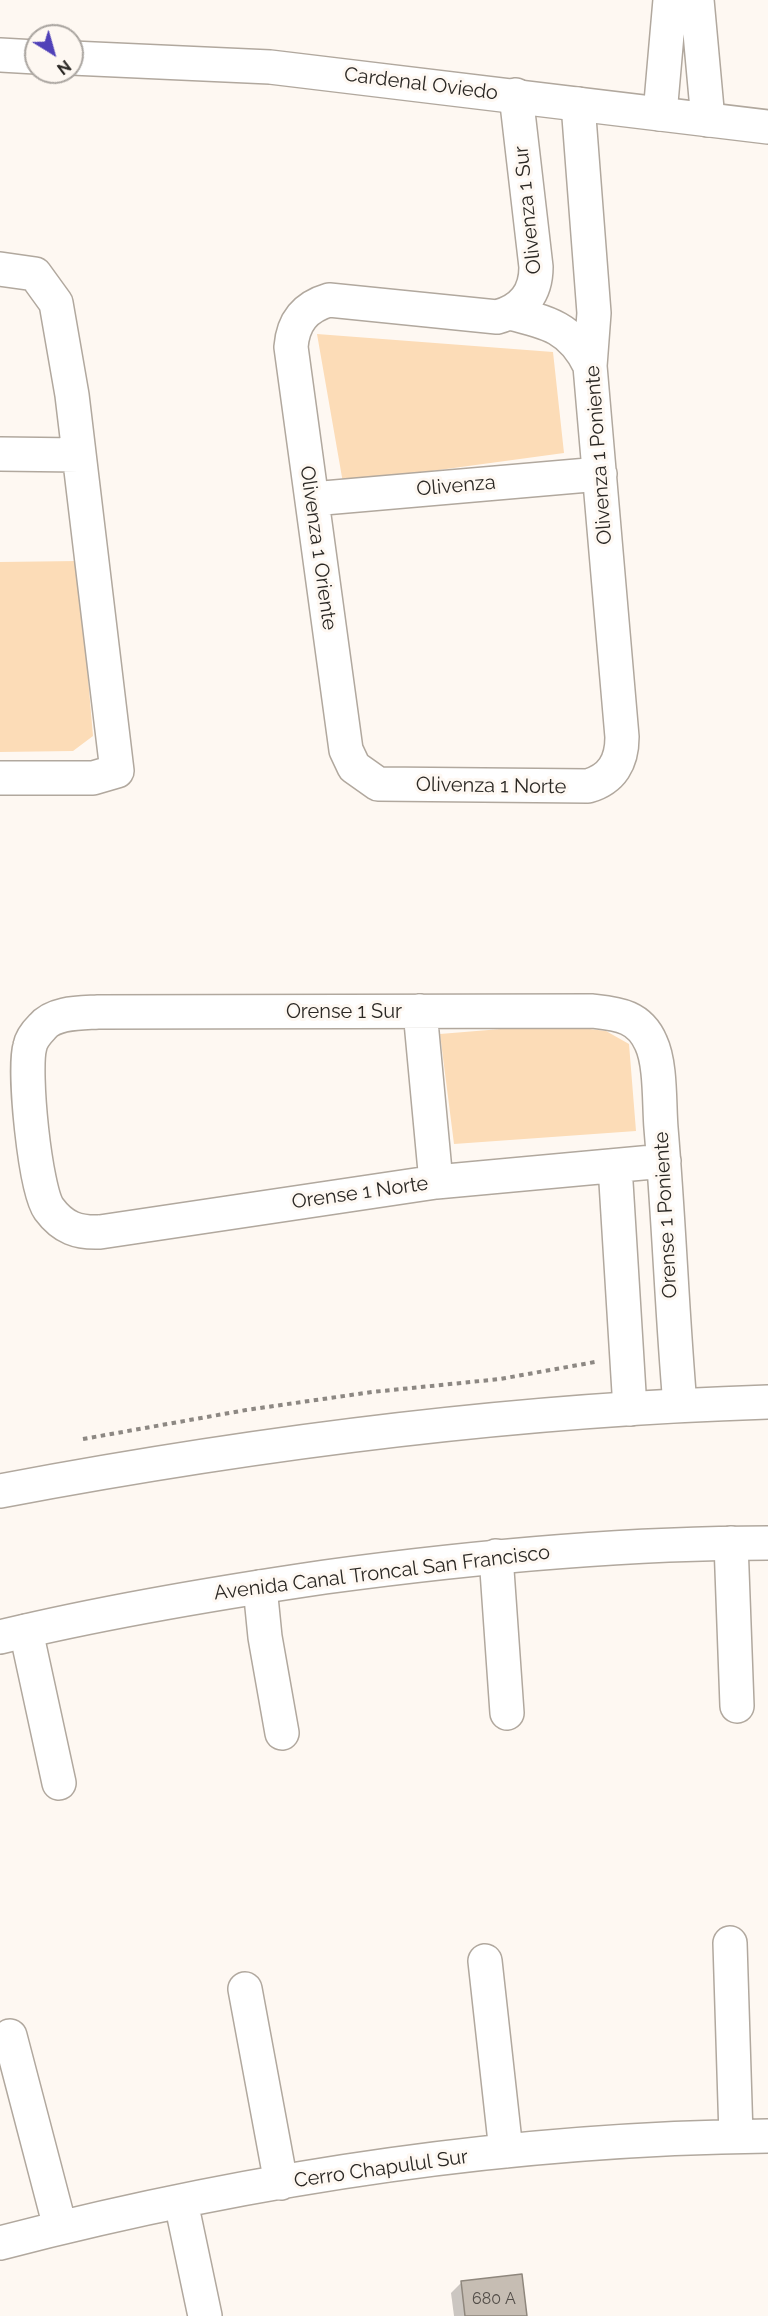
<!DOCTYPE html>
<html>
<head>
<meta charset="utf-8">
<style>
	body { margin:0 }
	#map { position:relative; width:768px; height:2316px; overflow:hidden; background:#fef8f2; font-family:Raleway,sans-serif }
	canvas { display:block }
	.north { position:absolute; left:24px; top:24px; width:60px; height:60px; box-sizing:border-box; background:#fef8f2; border:2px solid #aaa5a0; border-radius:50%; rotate:143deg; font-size:16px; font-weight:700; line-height:24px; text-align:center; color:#2b2824 }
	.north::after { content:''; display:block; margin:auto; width:21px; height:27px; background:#5041b8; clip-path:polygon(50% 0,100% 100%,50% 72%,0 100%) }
</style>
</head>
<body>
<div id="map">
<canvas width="768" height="2316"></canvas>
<div class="north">N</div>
</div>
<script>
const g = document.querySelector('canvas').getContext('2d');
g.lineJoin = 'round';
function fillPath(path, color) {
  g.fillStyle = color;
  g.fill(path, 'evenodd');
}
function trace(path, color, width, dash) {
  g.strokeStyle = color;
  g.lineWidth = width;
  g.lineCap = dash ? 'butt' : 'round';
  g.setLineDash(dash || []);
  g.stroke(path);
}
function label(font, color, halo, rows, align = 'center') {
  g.font = font + ' Raleway,sans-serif';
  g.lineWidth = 6;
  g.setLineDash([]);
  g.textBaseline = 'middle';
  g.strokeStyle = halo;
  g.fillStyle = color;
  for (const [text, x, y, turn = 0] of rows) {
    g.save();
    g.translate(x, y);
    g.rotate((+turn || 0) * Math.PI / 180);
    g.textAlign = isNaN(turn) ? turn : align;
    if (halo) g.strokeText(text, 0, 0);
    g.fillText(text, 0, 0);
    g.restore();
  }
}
fillPath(new Path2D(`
	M317,334L553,352L564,453L343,483Z
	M78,561L93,736L73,751L0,752V562Z
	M573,1027L606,1031L629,1044L636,1131L454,1144L440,1034L513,1028Z`), '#fcdcb7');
fillPath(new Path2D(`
	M461,2283L526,2316H454L451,2293Z`), '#0003');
const building = new Path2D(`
	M522,2274L527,2316H465L461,2281Z`);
fillPath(building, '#c6bdb3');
trace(building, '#8f877d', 1.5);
const minor = new Path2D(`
	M697,0L708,120
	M516,95L536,267C536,293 523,310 497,317L329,300C305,307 293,322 291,347L346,750L354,767L378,784L588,786C612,779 622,762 622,737L590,366L594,313L578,104
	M660,114L670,0
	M0,269L35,274L56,303L72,395L117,771L93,778H0
	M509,313C548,322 572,328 590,366
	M0,454L79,455
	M312,499L600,474
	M420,1011L436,1182
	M664,1161L436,1182L100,1232C78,1233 63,1228 49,1209C35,1190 23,1070 30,1046C31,1040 37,1032 42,1027C54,1012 81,1013 98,1012L591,1011C617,1014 639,1015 651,1043C661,1064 659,1104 661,1128C669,1221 672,1313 680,1405
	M615,1166L630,1409
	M731,1543L737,1706
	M496,1556L507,1713
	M260,1587L265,1637L282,1733
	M26,1631L59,1783
	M730,1943L736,2136
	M485,1961L506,2151
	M245,1989L281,2183
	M10,2036L60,2227
	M181,2202L205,2316
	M0,2243C250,2178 510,2139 768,2136`);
const tertiary = new Path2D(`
	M0,55L36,57
	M72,58L270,67L768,127
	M0,1491C254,1443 510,1410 768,1402
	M0,1637C107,1611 216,1593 325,1577C473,1557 619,1543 768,1543`);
trace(minor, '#b1a89e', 36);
trace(tertiary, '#b1a89e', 36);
trace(new Path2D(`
	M83,1439L246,1410L372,1392L500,1379L595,1362`), '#8d8883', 4, [4.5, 4.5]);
trace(minor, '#fff', 33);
trace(tertiary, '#fff', 33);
label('16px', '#524d48', null, [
	["680 A",494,2299]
]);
label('20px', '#2b2824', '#fef8f2', [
	["Cardenal Oviedo",421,84,7],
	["Olivenza 1 Sur",528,210,-96],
	["Olivenza 1 Poniente",599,455,-94],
	["Olivenza",456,486,-5],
	["Olivenza 1 Oriente",318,548,82],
	["Olivenza 1 Norte",491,786,1],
	["Orense 1 Sur",344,1012],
	["Orense 1 Norte",360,1193,-8],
	["Orense 1 Poniente",666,1215,-93],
	["Avenida Canal Troncal San Francisco",382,1573,-7],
	["Cerro Chapulul Sur",381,2169,-8]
]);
</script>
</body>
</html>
